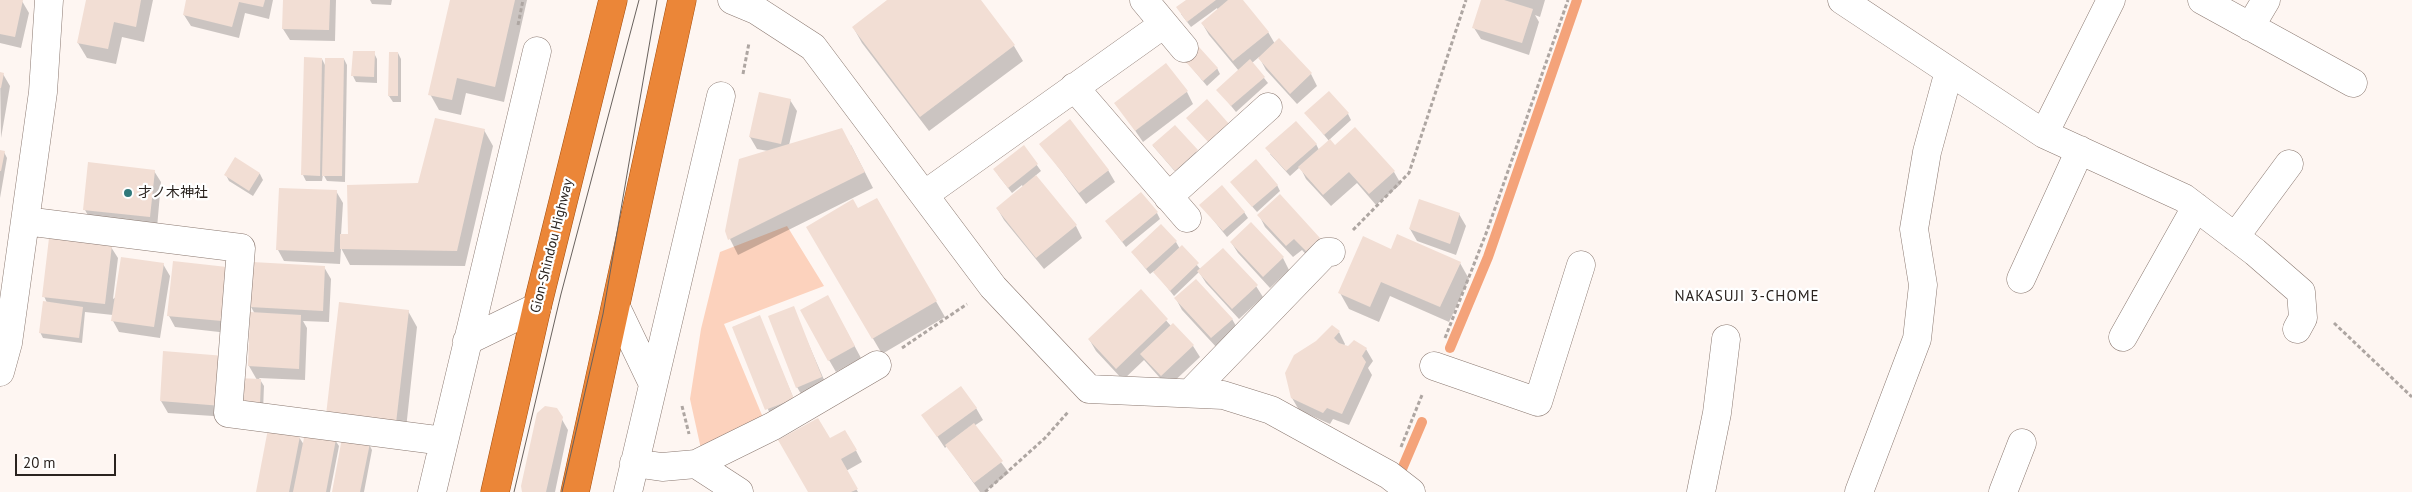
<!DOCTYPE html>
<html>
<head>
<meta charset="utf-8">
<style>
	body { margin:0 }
	#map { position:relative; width:2412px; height:492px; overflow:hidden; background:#fef6f2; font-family:"PT Sans",sans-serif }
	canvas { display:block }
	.scale { position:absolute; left:15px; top:454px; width:101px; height:22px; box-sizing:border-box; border:2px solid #2a231f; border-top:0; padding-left:6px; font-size:15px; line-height:18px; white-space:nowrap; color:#2a231f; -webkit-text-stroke:4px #fff; paint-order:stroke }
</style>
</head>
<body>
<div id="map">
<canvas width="2412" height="492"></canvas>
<div class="scale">20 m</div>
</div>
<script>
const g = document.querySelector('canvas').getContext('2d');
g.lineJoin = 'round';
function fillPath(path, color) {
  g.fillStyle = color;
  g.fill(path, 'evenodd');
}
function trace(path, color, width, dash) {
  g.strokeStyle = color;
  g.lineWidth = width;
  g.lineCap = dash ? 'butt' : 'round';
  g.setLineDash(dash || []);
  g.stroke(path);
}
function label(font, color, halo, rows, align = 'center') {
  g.font = font + ' "PT Sans","Noto Sans JP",sans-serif';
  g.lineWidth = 4.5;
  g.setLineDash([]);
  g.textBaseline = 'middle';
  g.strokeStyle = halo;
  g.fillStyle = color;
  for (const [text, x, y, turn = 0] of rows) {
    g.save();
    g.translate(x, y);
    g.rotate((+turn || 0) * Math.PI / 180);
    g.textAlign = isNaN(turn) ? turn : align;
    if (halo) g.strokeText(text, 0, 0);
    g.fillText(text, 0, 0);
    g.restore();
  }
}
fillPath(new Path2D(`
	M787,226L824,286L724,324L764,420L701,449L690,399L701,329L720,252Z`), '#fcd2bd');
fillPath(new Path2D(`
	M0,0L22,1L29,13L21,48L0,43Z
	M87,0H153L144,42L122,37L116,64L87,58L78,43Z
	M187,0H273L269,19L245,13L239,38L191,26L184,15Z
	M284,0H336L335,41L290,40L283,29Z
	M370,0H392L391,5L372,4Z
	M451,0H527L504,102L466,93L461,115L439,110L430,94Z
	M889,0H979L1014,46L1023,61L929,131L862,43L853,27Z
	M1188,0H1241L1268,32L1275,44L1311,74L1317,86L1297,104L1266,70L1259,57L1252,63L1268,83L1236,112L1218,90L1239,71L1209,35L1202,23L1218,10L1217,8L1191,27L1181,14Z
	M1483,0H1545L1540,17L1535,15L1539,22L1529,55L1481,39L1474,28Z
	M374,53L377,59V83L356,82L353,76Z
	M390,53H398L401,59V102H393L389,96Z
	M322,59L326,67L344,59L347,65L345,182L327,181L323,174L322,181H306L303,175Z
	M1186,61L1217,68L1220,74L1207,86Z
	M0,73L3,74L10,86L1,138Z
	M1187,92L1193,104L1143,142L1116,103Z
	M790,100L797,111L789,145H851L873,188L738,255L726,231L768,151L757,149L750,137Z
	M1306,113L1348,114L1351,120L1329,140L1335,147L1355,129L1394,172L1401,184L1376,205L1357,183L1331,206L1306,179L1300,167L1290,176L1270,154L1316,144L1319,150L1329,141Z
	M1175,126L1201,157L1179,176L1153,146Z
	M484,130L493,146L465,266L350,265L341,248L340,264L284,261L278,250L336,191L343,203L341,235H349L419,184Z
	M1041,144L1108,170L1115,182L1086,204Z
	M1024,147L1041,171L1035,176L1076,226L1082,238L1044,269L1004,220L997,208L1023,187L1022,185L1012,193L998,175Z
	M0,151L4,152L7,158L0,198Z
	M235,159L260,174L263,180L253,196L229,181L226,175Z
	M154,171L161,182L157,228L91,221L85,210Z
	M1277,185L1280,191L1257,212L1236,188Z
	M877,199L945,317L882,354L808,227L858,210Z
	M1201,205L1244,212L1248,218L1227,237Z
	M1157,213L1160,219L1126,247L1107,222Z
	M1459,214L1466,226L1456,255L1417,241L1410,229Z
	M1259,215L1319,238L1326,250L1313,262L1302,250L1293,257L1265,227Z
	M1176,242L1180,249L1182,247L1201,270L1256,286L1263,297L1239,319L1206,283L1199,272L1174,296L1154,271L1150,274L1132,252Z
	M1231,242L1283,258L1289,270L1270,288L1238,253Z
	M111,247L118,258L113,299L163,264L170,276L160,338L119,332L113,321V315L85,312L82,343L43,338L40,332L47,303L44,296Z
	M1391,251L1460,263L1469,279L1449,322L1390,296L1379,322L1349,309L1340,293Z
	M253,264L324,267L331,279L329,322L303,321L307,328L305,380L259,378L264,386L263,411L241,410L257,380L249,366L251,314H255L251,307Z
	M227,268L228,333L175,327L169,316Z
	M1140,291L1171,326L1193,346L1200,357L1168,387L1144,360L1123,380L1096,351L1089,339Z
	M1176,299L1232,319L1239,331L1218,349L1182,310Z
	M793,308L828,389L804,399L797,387Z
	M834,308L861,358L836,372L829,360Z
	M408,311L417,327L405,438L336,431Z
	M759,317L799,411L773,421L733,327Z
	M1339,332L1345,344L1344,346L1366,349L1373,361L1368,368L1372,375L1349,425L1333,419L1330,424L1299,410L1292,398L1317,342Z
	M225,357L228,417L168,413L161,401Z
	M976,408L983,420L974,426L1009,473L984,492H980L947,446L945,448L923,415Z
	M556,409L568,430L555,492H524Z
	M299,437L304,445L335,440L339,446L330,492H258Z
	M829,440L852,443L862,462L846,471L858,492H809Z
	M369,444L372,450L364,492H333Z`), '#0003');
trace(new Path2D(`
	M1450,348L1488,257L1577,0
	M1402,469L1422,422`), '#f4a37a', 10);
fillPath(new Path2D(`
	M0,0H23L15,37L0,34Z
	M86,0H141L136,27L114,22L108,49L77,43Z
	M186,0H265L263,7L239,2L232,27L183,15Z
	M283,0H330L329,30L282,29Z
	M450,0H515L495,87L457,78L452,100L428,95Z
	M887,0H981L1015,45L920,117L852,27Z
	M1186,0H1216L1187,22L1176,7Z
	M1228,0H1243L1269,32L1233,61L1201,23Z
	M1481,0H1504L1533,9L1522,43L1472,28Z
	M1279,38L1312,73L1290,94L1258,58Z
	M1199,47L1218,68L1203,81L1184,60Z
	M353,51H375L374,77L351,76Z
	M389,52H398V96H388Z
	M304,57L322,58L320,176L301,175Z
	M325,58H344L342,176H322Z
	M1250,59L1265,77L1231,106L1216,90Z
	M1166,63L1188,91L1135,131L1114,103Z
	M0,72L4,73L1,88H0Z
	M1329,91L1349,113L1324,135L1304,113Z
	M759,92L791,99L781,144L749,137Z
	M1207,99L1230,125L1210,144L1186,118Z
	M435,118L485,129L457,251L340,249V234H348L347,185L418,183Z
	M1070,119L1109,170L1079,193L1039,144Z
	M1296,121L1317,144L1286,171L1265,148Z
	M1175,125L1198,150L1175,171L1152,145Z
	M1355,127L1395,171L1369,194L1349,172L1323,195L1298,167L1330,139L1335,145Z
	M842,128L865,172L728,240L725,231L739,159Z
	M1024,145L1038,164L1008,188L993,169Z
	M0,150L5,151L1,171H0Z
	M235,157L260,173L249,191L224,175Z
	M1256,159L1278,185L1252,207L1230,182Z
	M88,162L155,170L150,217L83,210Z
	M1036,175L1077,225L1036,258L996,208Z
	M1222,185L1245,212L1223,231L1199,205Z
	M279,188L337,190L334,252L276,250Z
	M1141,192L1158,212L1122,242L1105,221Z
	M1280,194L1320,238L1306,251L1294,239L1286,246L1257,215Z
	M877,198L937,301L872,339L806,227L853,199L858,208Z
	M1419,199L1460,213L1450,244L1409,229Z
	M1251,222L1284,257L1263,277L1230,242Z
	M1161,224L1177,241L1146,269L1131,252Z
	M1397,234L1461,262L1440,307L1381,282L1370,307L1338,293L1363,236L1391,249Z
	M49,238L112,245L105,304L42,297Z
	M1182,245L1199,263L1170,291L1153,272Z
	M1223,248L1258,285L1232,309L1197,271Z
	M121,257L164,263L154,327L111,321Z
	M173,261L227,267L222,321L167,316Z
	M252,262L325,266L323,311L250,307Z
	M1196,279L1233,319L1211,338L1174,298Z
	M1141,289L1168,319L1116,369L1088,339Z
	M828,295L855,346L828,361L800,310Z
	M43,301L83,307L79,338L39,333Z
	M339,302L409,310L396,423L326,415Z
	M794,306L822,377L796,388L768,316Z
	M250,312L301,315L299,369L248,366Z
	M760,315L794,399L765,410L732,327Z
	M1173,323L1194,345L1161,376L1140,354Z
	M1332,325L1340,331L1334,338L1339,343L1348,346L1354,340L1367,348L1362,356L1366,362L1342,414L1327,408L1323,413L1291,398L1285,373L1294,355L1316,341Z
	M163,351L225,356L222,406L160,401Z
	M237,378L261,379L260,405L236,404Z
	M961,386L977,408L937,437L921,415Z
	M545,406L557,408L563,417L546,492H522L521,486L537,413Z
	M818,418L830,438L845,430L857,450L841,459L858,489L851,492H808L778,440Z
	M974,423L1003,461L974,483L945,445Z
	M268,429L300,436L289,492H256Z
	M305,433L336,439L326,492H293Z
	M342,438L370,443L360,492H332Z`), '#f2ded4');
const minor = new Path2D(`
	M732,0L756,10L813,47L993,287L1089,389L1223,395L1271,410L1389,475L1411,492
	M1144,0L1184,48
	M1842,0L2044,134L2184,198L2255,252L2301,292L2303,318L2297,329
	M2202,0L2353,83
	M2250,27L2266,0
	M1074,87L1187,218
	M2044,134L2111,0
	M924,195L1164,24
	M1168,197L1268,107
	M25,221L241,248L228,413L444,441
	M2235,237L2289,164
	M2021,279L2080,150
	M616,307L652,382
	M2123,337L2196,207
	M467,341L537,307
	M1434,366L1538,402L1581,265
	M0,372L8,343L43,92L49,0
	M1190,393L1326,252H1331
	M634,463L662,467L696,464L773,426L877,365
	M696,464L739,492
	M432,492L537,51
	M628,492L721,96
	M1701,492L1717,413L1726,339
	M1859,492L1917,339L1923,285L1914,229L1927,152L1949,71
	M2003,492L2022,443`);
const trunk = new Path2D(`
	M495,492L537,307L613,0
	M575,492L682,0`);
trace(minor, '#8a7870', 29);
trace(trunk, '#a44f0f', 29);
trace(new Path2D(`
	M518,25L523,0
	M743,74L749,43
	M1353,230L1409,173L1466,0
	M2334,323L2412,397
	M1445,338L1487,231L1568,0
	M902,348L967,304
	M682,406L689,434
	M1401,447L1422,395
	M985,492L1045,438L1069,411`), '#aea6a2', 3, [4, 2.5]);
trace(minor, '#fff', 28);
trace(trunk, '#eb8638', 28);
trace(new Path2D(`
	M514,492L561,294L639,0
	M562,492L603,314L657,0`), '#68615d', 1);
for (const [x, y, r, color] of [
	[128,193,5,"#30797b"]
]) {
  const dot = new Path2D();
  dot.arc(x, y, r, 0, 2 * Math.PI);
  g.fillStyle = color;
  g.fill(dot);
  trace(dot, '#fff', 2);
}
label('14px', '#2a231f', '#fff', [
	["才ノ木神社",138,193]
], 'left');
label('14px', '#2a231f', '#fff', [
	["Gion-Shindou Highway",552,246,-76]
]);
g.letterSpacing = '1px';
label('15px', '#2a231f', '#fff', [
	["NAKASUJI 3-CHOME",1747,297]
]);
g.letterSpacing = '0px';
</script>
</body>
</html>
